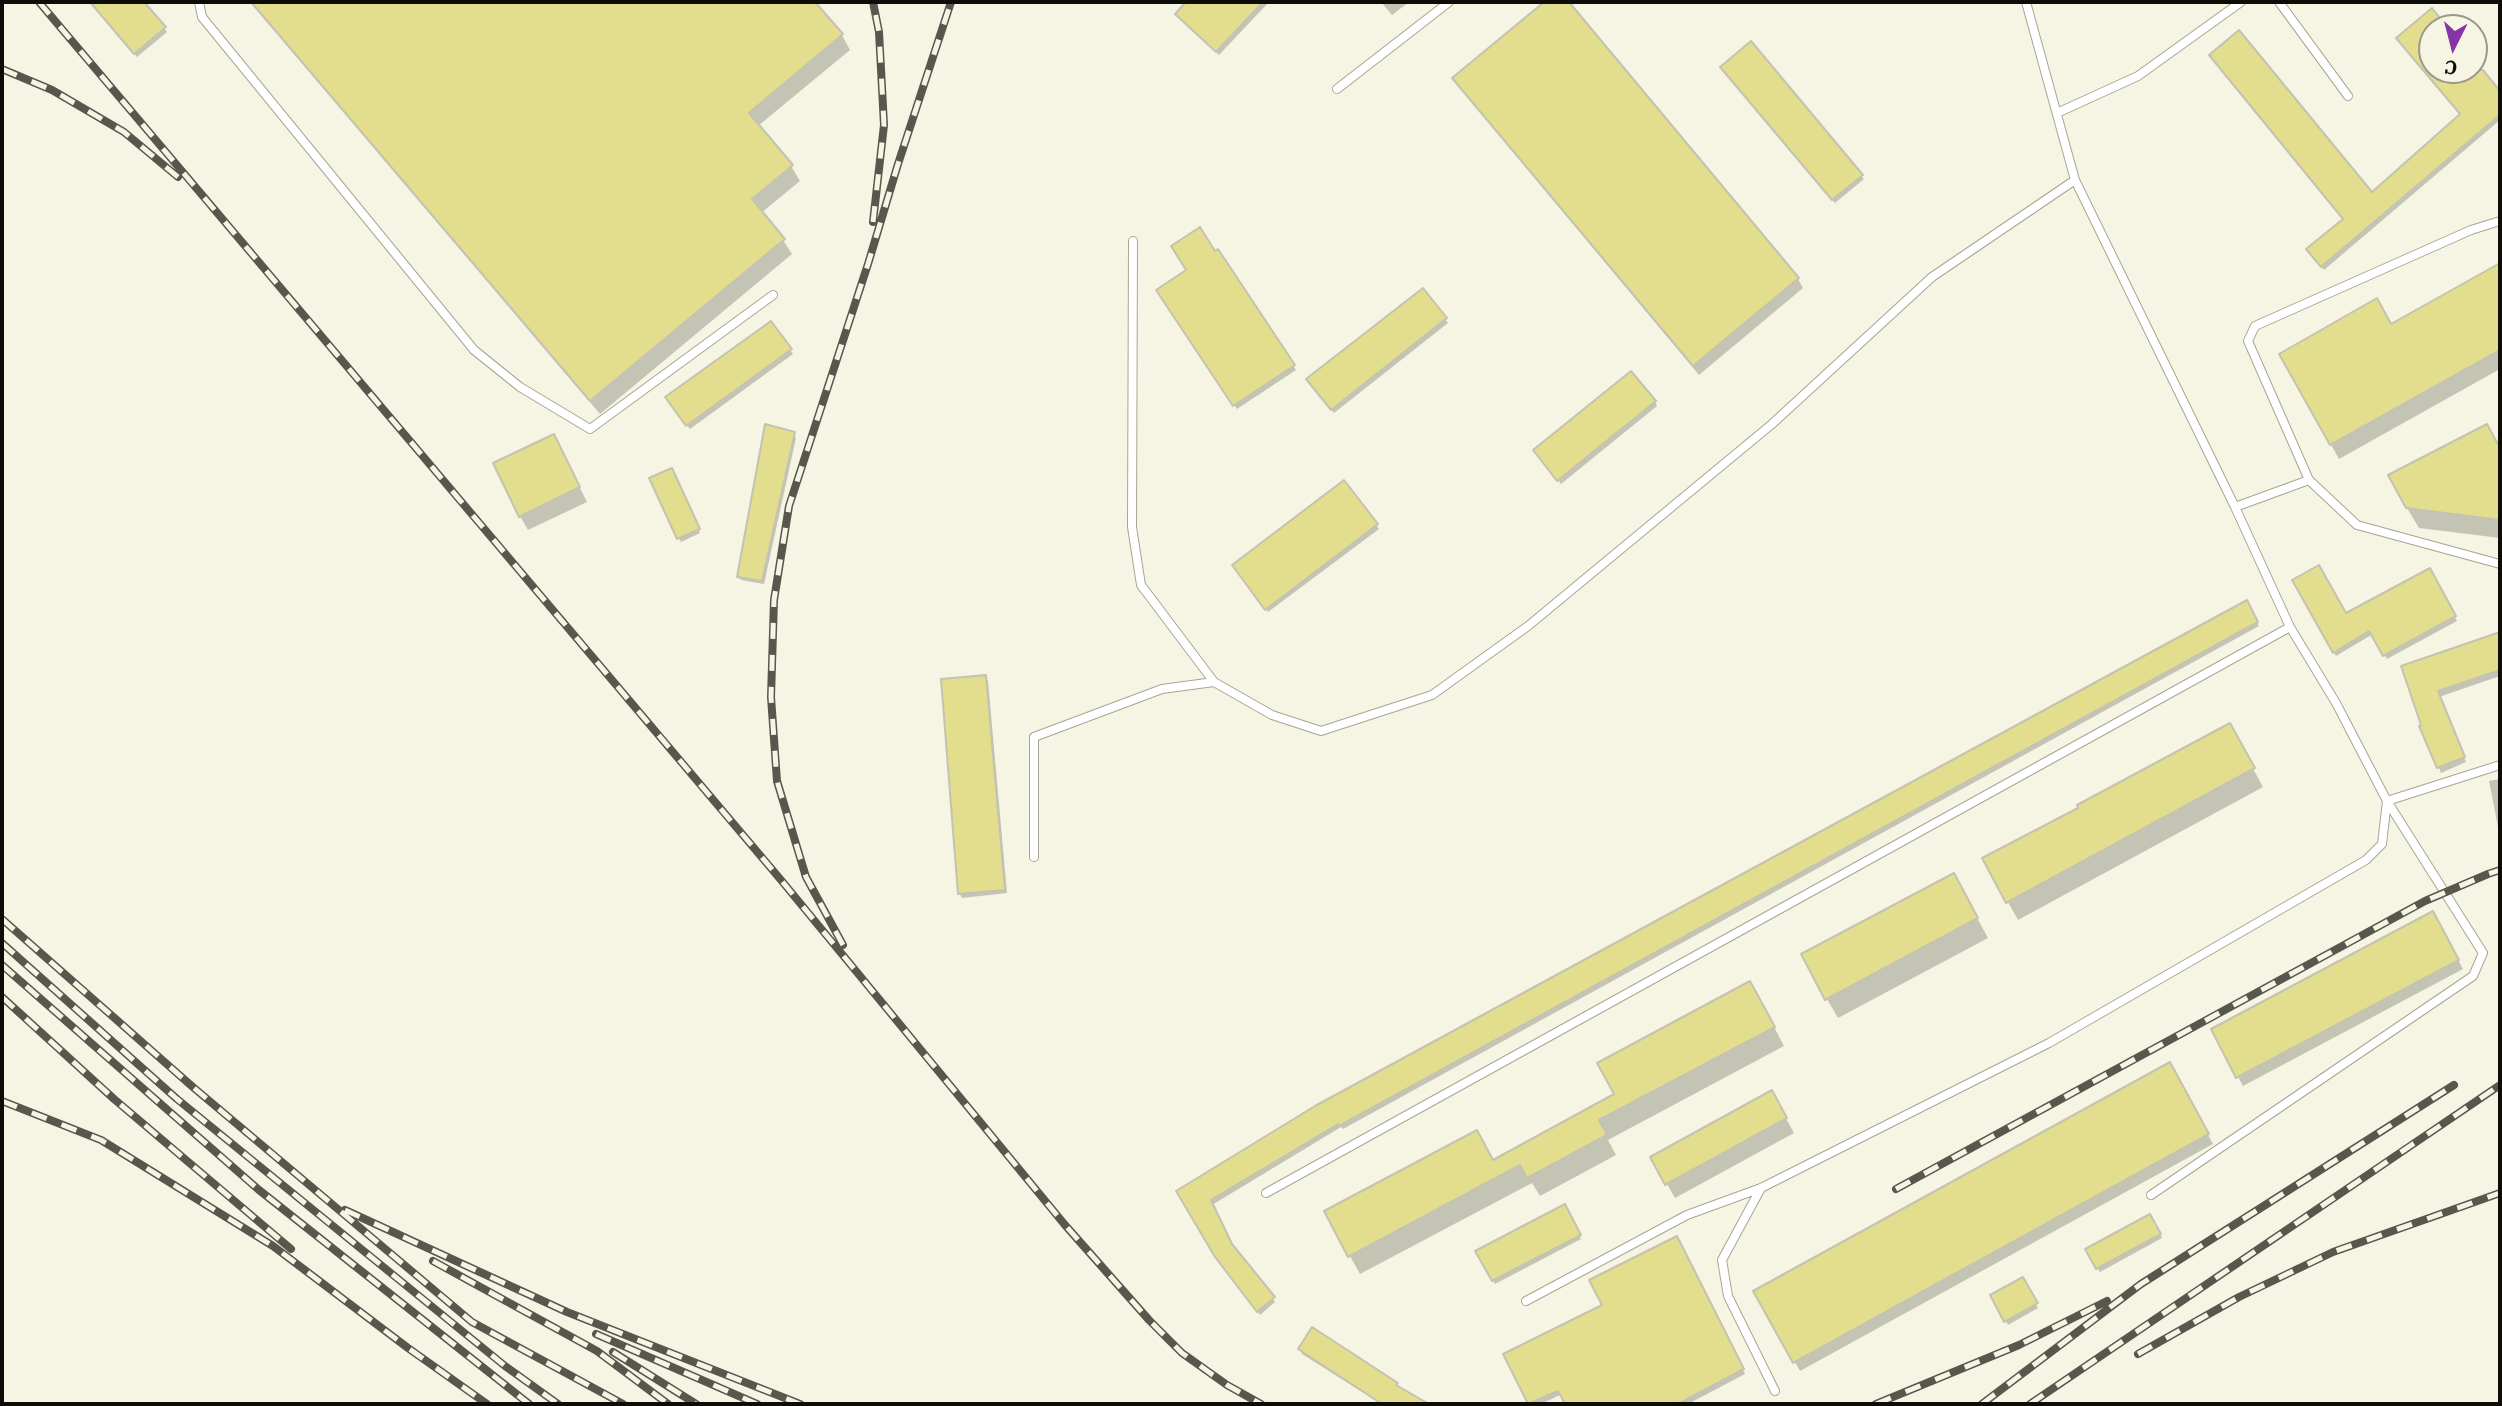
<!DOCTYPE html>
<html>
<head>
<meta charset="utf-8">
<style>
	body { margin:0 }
	#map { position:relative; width:2502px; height:1406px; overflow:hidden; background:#f6f5e3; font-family:"IBM Plex Serif",serif }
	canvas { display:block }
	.frame { position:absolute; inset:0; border:4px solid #0d0c07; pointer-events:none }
	.north { position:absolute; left:2418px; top:14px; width:70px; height:70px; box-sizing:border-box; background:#f6f5e3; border:2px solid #99988b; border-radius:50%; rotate:186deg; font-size:19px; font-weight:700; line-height:28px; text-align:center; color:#0d0c07 }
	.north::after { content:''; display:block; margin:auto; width:24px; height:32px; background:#8535a5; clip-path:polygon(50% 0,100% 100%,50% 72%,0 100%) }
</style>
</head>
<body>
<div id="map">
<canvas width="2502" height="1406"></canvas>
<div class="frame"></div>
<div class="north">С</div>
</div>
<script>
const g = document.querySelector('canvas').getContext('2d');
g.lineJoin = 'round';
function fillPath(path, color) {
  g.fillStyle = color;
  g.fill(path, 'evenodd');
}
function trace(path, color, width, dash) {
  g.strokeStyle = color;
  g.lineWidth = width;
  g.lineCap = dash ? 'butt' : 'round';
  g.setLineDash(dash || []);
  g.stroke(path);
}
fillPath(new Path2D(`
	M91,2H142L167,32L137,57Z
	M256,2H813L842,35L850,50L758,126L791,166L800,181L761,213L783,240L792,254L600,414L263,17L254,3Z
	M1189,2H1269L1219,55L1180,18L1177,14Z
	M1381,2H1409L1392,15Z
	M1547,2H1566L1798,279L1803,288L1699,375L1460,88L1455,78Z
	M2431,11L2446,28H2432V70H2474V62L2500,94V120L2324,270L2310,254L2372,194L2462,115L2401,42Z
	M1725,71L1861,176L1864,179L1835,203Z
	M1217,252L1296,370L1237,409L1158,291Z
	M2500,265V369L2339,459L2281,355L2391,326Z
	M1422,290L1448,323L1334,413L1311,383Z
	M771,323L793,354L690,429L670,401Z
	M1655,402L1657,406L1561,484L1537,455Z
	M2487,426L2500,450V538L2419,528L2407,508Z
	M793,434L796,438L764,584L741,580L739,576Z
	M561,450L587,502L528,530L520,516Z
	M673,474L700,533L681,542L652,479Z
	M1376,525L1379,529L1268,612L1236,570Z
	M2430,570L2457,621L2387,659L2373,634L2336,656L2295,581L2345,616Z
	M2247,603L2259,626L1343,1129L1341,1127L1212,1205L1232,1247L1275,1302L1260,1315L1219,1261L1178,1191Z
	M2500,634V676L2439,697L2466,762L2441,773L2403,667Z
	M986,677L988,681L1007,893L962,898L960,894Z
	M2239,743L2263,787L2018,920L1984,859L2081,808Z
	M2500,779V837L2489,781Z
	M1964,894L1988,938L1838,1018L1827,999Z
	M2433,913L2463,969L2243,1086L2213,1030Z
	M1761,1002L1784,1046L1608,1140L1616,1155L1540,1196L1532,1183L1360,1274L1350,1256L1616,1095Z
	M2169,1064L2213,1144L1800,1371L1756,1292Z
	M1772,1093L1794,1133L1675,1198L1652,1158Z
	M1564,1207L1581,1239L1495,1284L1478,1252Z
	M2150,1216L2162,1238L2100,1272L2088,1250Z
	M1677,1238L1745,1374L1688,1404H1567L1562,1394L1541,1404H1530L1505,1355L1604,1305Z
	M2023,1279L2038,1308L2008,1325L1992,1296Z
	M1300,1349L1397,1384L1399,1388L1426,1404H1381L1302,1354Z`), '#0003');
const building = new Path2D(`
	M90,2H144L166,27L134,54Z
	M251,2H815L843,34L749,113L793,165L752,199L785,239L590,401Z
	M1186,2H1263L1216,52L1175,14Z
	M1544,2H1569L1799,278L1693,366L1452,78Z
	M2432,8L2448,28H2432V70H2483L2500,91V115L2321,267L2306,249L2343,219L2209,55L2239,30L2372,192L2460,114L2396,38Z
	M1751,41L1863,175L1832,200L1720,67Z
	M1200,227L1215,251L1218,249L1295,365L1233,406L1156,290L1186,270L1171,246Z
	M2500,263V350L2330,445L2279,354L2377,298L2391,324Z
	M1423,288L1447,318L1331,410L1306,379Z
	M771,321L792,349L686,426L665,397Z
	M1631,371L1656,401L1557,481L1533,450Z
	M765,424L795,432L762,581L737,577Z
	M2487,424L2500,448V520L2406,508L2388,475Z
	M554,434L580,487L519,517L493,463Z
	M672,468L700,529L677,539L649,478Z
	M1344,480L1378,524L1265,610L1232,565Z
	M2319,565L2346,613L2430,568L2456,616L2383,656L2369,631L2333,653L2292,580Z
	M2247,600L2258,622L1339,1126L1338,1124L1211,1200L1232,1244L1275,1297L1257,1312L1215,1257L1176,1191L1315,1106Z
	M2500,632V670L2438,691L2465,757L2437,768L2419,726L2421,725L2401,666Z
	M986,675L1005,890L958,894L941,679Z
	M2230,723L2255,768L2006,903L1982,858L2078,808L2077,805Z
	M1954,873L1978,918L1825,1000L1801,954Z
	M2433,911L2459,960L2236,1078L2211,1029Z
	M1750,981L1775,1027L1599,1120L1607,1135L1527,1178L1520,1165L1348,1257L1324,1211L1477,1130L1493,1160L1614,1094L1597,1063Z
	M2170,1062L2209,1134L1793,1363L1753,1291Z
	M1772,1090L1787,1118L1665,1185L1650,1157Z
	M1565,1204L1581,1235L1492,1281L1475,1251Z
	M2150,1214L2161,1234L2096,1269L2085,1249Z
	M1677,1236L1744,1369L1678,1404H1565L1558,1391L1528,1404L1503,1354L1602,1305L1589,1280Z
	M2023,1277L2038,1303L2004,1322L1990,1295Z
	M1312,1327L1398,1383L1396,1385L1429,1404H1382L1298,1349Z`);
fillPath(building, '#e3dd8e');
trace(building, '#c4c3b2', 2);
const lane = new Path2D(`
	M199,2L202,17L474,350L520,387L590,429L773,295
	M2026,2L2075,180L2235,507L2290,627L2336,703L2387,801L2483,953L2473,976L2151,1195
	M2279,2L2348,96
	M1337,89L1449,2
	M2057,113L2138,76L2241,2
	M1133,241L1132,527L1141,585L1214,682L1272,715L1321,731L1432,695L1528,626L1772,424L1932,277L2075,180
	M2309,480L2248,341L2255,326L2471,230L2500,221
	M2235,507L2309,480L2357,525L2500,564
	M1034,857V737L1162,689L1214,682
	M1761,1188L1722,1260L1728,1296L1775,1391
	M1266,1193L2290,627
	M1526,1301L1687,1215L1761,1188L2049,1043L2366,860L2382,844L2387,801L2500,765`);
trace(lane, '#a6a695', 10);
trace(lane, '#fff', 8);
const rail = new Path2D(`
	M39,2L781,880L1065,1225L1149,1320L1182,1353L1227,1385L1261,1404
	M2,69L52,90L124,132L178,177
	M873,222L884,125L879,32L873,2
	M2,919L194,1088L472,1322L623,1404
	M2,943L177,1099L505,1366L558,1404
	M843,945L806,877L777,781L771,697L774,600L789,506L868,264L898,164L951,2
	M2,965L259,1190L529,1404
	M2,997L114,1099L291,1249
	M2,1101L101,1140L273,1246L408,1348L487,1404
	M1896,1189L2425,901L2488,874L2500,870
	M345,1210L567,1312L800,1404
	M433,1261L597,1351L668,1404
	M596,1334L757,1404
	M613,1352L696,1404
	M2138,1354L2239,1297L2333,1252L2500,1193
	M1876,1404L2019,1345L2107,1301
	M1982,1404L2141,1284L2454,1085
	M2030,1404L2500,1085`);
trace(rail, '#58574e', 8);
trace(rail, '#f6f5e3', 5, [16]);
</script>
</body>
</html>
